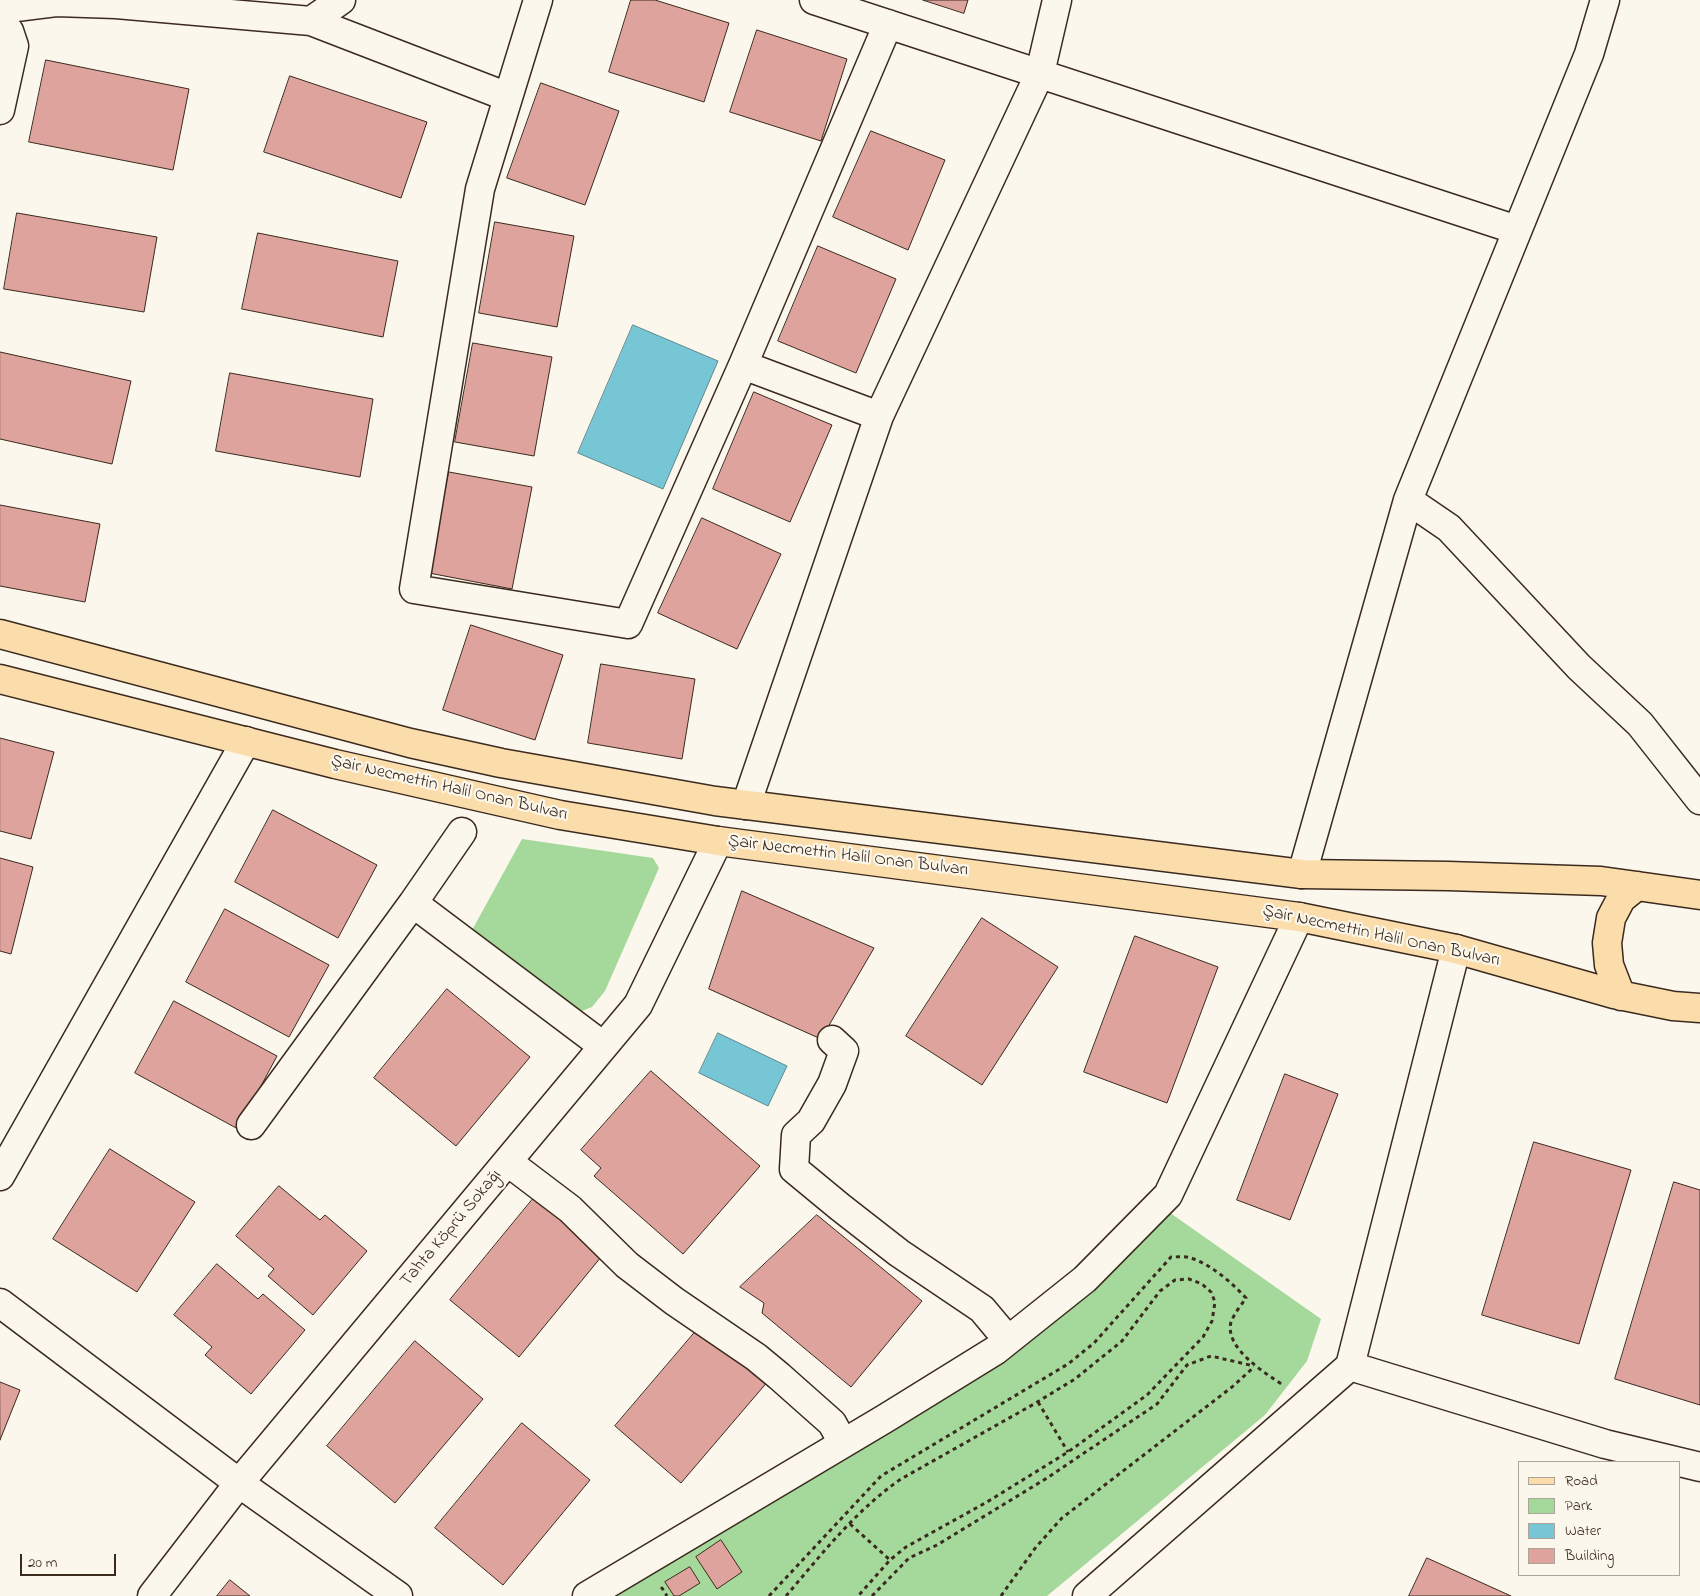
<!DOCTYPE html>
<html>
<head>
<meta charset="utf-8">
<style>
	body { margin:0 }
	#map { position:relative; width:1700px; height:1596px; overflow:hidden; background:#fbf7ec; font-family:"Indie Flower",sans-serif }
	canvas { display:block }
	.legend { position:absolute; left:1518px; top:1461px; width:162px; height:115px; box-sizing:border-box; background:#fbf7ec; border:1px solid #aea59a; margin:0; padding:6px 9px; list-style:none; font-size:15px; color:#3b2a1e }
	.legend li { display:flex; align-items:center; gap:10px; height:25px }
	.legend b { width:25px; border:1px solid #aea59a }
	.scale { position:absolute; left:20px; top:1554px; width:96px; height:22px; box-sizing:border-box; border:2px solid #3b2a1e; border-top:0; padding-left:6px; font-size:15px; line-height:18px; white-space:nowrap; color:#3b2a1e; -webkit-text-stroke:4px #fbf7ec; paint-order:stroke }
</style>
</head>
<body>
<div id="map">
<canvas width="1700" height="1596"></canvas>
<ul class="legend">
<li><b style="height:6px;background:#fbddab"></b>Road</li>
<li><b style="height:14px;background:#a5d99b"></b>Park</li>
<li><b style="height:14px;background:#77c6d5"></b>Water</li>
<li><b style="height:14px;background:#dda39c"></b>Building</li>
</ul>
<div class="scale">20 m</div>
</div>
<script>
const g = document.querySelector('canvas').getContext('2d');
g.lineJoin = 'round';
function fillPath(path, color) {
  g.fillStyle = color;
  g.fill(path, 'evenodd');
}
function trace(path, color, width, dash) {
  g.strokeStyle = color;
  g.lineWidth = width;
  g.lineCap = dash ? 'butt' : 'round';
  g.setLineDash(dash || []);
  g.stroke(path);
}
function label(font, color, halo, rows, align = 'center') {
  g.font = font + ' "Indie Flower",sans-serif';
  g.lineWidth = 4.5;
  g.setLineDash([]);
  g.textBaseline = 'middle';
  g.strokeStyle = halo;
  g.fillStyle = color;
  for (const [text, x, y, turn = 0] of rows) {
    g.save();
    g.translate(x, y);
    g.rotate((+turn || 0) * Math.PI / 180);
    g.textAlign = isNaN(turn) ? turn : align;
    if (halo) g.strokeText(text, 0, 0);
    g.fillText(text, 0, 0);
    g.restore();
  }
}
fillPath(new Path2D(`
	M522,839L653,858L659,868L605,991L592,1007L577,1013L471,932Z
	M1166,1210L1321,1319L1307,1361L1265,1415L1047,1596H608L785,1488Z`), '#a5d99b');
const water = new Path2D(`
	M633,325L718,361L663,489L578,453Z
	M718,1033L787,1066L768,1106L699,1073Z`);
fillPath(water, '#77c6d5');
trace(water, '#5f888c', 1);
const building = new Path2D(`
	M631,0H655L729,23L704,102L609,72Z
	M923,0H968L964,13Z
	M757,30L847,59L821,141L730,112Z
	M46,60L189,89L173,170L29,142Z
	M290,76L427,122L401,198L264,152Z
	M541,83L619,111L585,205L507,178Z
	M871,131L945,160L908,250L833,217Z
	M17,213L157,237L144,312L4,289Z
	M495,222L574,236L557,327L479,313Z
	M258,233L398,261L383,337L242,309Z
	M818,246L896,279L856,373L778,341Z
	M473,343L552,357L534,456L455,442Z
	M0,352L131,381L112,464L0,439Z
	M230,373L373,399L360,477L216,451Z
	M754,392L832,425L790,522L713,489Z
	M449,472L532,487L512,589L429,573Z
	M0,505L100,524L85,602L0,586Z
	M702,518L781,554L737,649L658,613Z
	M471,625L563,655L535,740L443,710Z
	M601,664L695,679L682,759L588,743Z
	M0,738L54,752L31,839L0,831Z
	M273,810L377,865L338,938L235,882Z
	M0,858L33,867L11,954L0,951Z
	M742,891L874,948L821,1039L709,989Z
	M225,909L329,965L289,1037L186,982Z
	M982,918L1058,967L982,1085L906,1036Z
	M1135,936L1218,967L1167,1103L1084,1072Z
	M447,989L530,1057L456,1146L374,1078Z
	M174,1001L277,1056L238,1129L135,1073Z
	M651,1071L760,1166L683,1254L594,1176L601,1168L581,1150Z
	M1285,1074L1338,1094L1290,1220L1237,1200Z
	M1534,1142L1631,1170L1579,1344L1482,1315Z
	M110,1149L195,1202L137,1292L53,1239Z
	M1674,1182L1700,1190V1405L1615,1379Z
	M279,1186L320,1220L325,1215L367,1251L313,1315L268,1276L274,1269L236,1236Z
	M537,1194L606,1251L519,1357L450,1300Z
	M817,1215L922,1301L851,1387L762,1313L764,1303L740,1287Z
	M217,1264L258,1299L263,1294L305,1330L251,1394L205,1355L212,1347L174,1315Z
	M702,1324L769,1380L681,1483L615,1426Z
	M415,1341L483,1399L395,1503L327,1446Z
	M0,1382L20,1390L0,1440Z
	M522,1423L590,1480L503,1585L435,1528Z
	M721,1540L742,1572L717,1589L696,1557Z
	M1427,1558L1511,1596H1409Z
	M690,1567L700,1583L679,1596H674L665,1582Z
	M230,1580L250,1596H217Z`);
fillPath(building, '#dda39c');
trace(building, '#3b2a1e', 1);
const minor = new Path2D(`
	M538,0L480,189L414,589L628,624L743,365L888,24
	M814,0L1517,230
	M0,9L56,2L116,4L311,21L341,0
	M0,20L9,31L14,46L0,110
	M311,21L508,97
	M743,365L879,416
	M1408,500L1449,528L1579,667L1640,724L1700,800
	M746,805L879,416L1040,73L1057,0
	M1302,874L1408,500L1589,54L1605,0
	M413,903L603,1046
	M832,1040L844,1051L832,1084L811,1121L796,1135L794,1169L840,1207L899,1253L982,1309L1008,1340
	M251,1125L413,903L462,832
	M508,1162L570,1209L627,1265L674,1301L756,1357L779,1376L832,1423L843,1443
	M0,1176L246,741
	M0,1303L239,1483L398,1596
	M1350,1366L1605,1444L1700,1467
	M152,1596L239,1483L638,1005L718,841
	M587,1596L886,1418L996,1350L1085,1279L1168,1195L1299,917
	M1087,1596L1350,1366L1456,949`);
const major = new Path2D(`
	M0,634L410,743L501,763L715,801L1302,874L1448,876L1601,881L1700,895
	M0,679L335,764L560,815L718,841L1299,917L1456,949L1614,994L1673,1006L1700,1008
	M1621,996L1609,965L1607,943L1611,918L1621,899L1637,886`);
trace(minor, '#3b2a1e', 31);
trace(major, '#3b2a1e', 31);
trace(new Path2D(`
	M1038,1402L1068,1452
	M850,1524L890,1560
	M661,1589L662,1588L667,1596
	M769,1596L881,1476L1068,1364L1094,1343L1171,1257C1177,1257 1185,1256 1191,1258C1212,1265 1231,1282 1246,1298C1241,1305 1234,1314 1231,1322C1224,1348 1265,1373 1283,1385
	M786,1596C821,1555 856,1510 901,1479L1034,1404L1075,1379L1122,1341L1160,1291L1175,1280L1189,1279L1202,1284L1211,1292L1215,1302L1212,1321L1203,1337L1147,1395L1068,1452L987,1502L906,1547L890,1560L858,1596
	M872,1596L909,1558L937,1545L1047,1478L1157,1404L1187,1365L1211,1356L1254,1366
	M1001,1596L1036,1547L1062,1518L1232,1387L1254,1367`), '#3b2a1e', 3, [4, 4]);
trace(minor, '#fbf7ec', 28);
trace(major, '#fbddab', 28);
label('18px', '#3b2a1e', '#fbf7ec', [
	["Şair Necmettin Halil Onan Bulvarı",449,789,13],
	["Şair Necmettin Halil Onan Bulvarı",848,857,7],
	["Şair Necmettin Halil Onan Bulvarı",1381,937,12],
	["Tahta Köprü Sokağı",452,1229,-50]
]);
</script>
</body>
</html>
